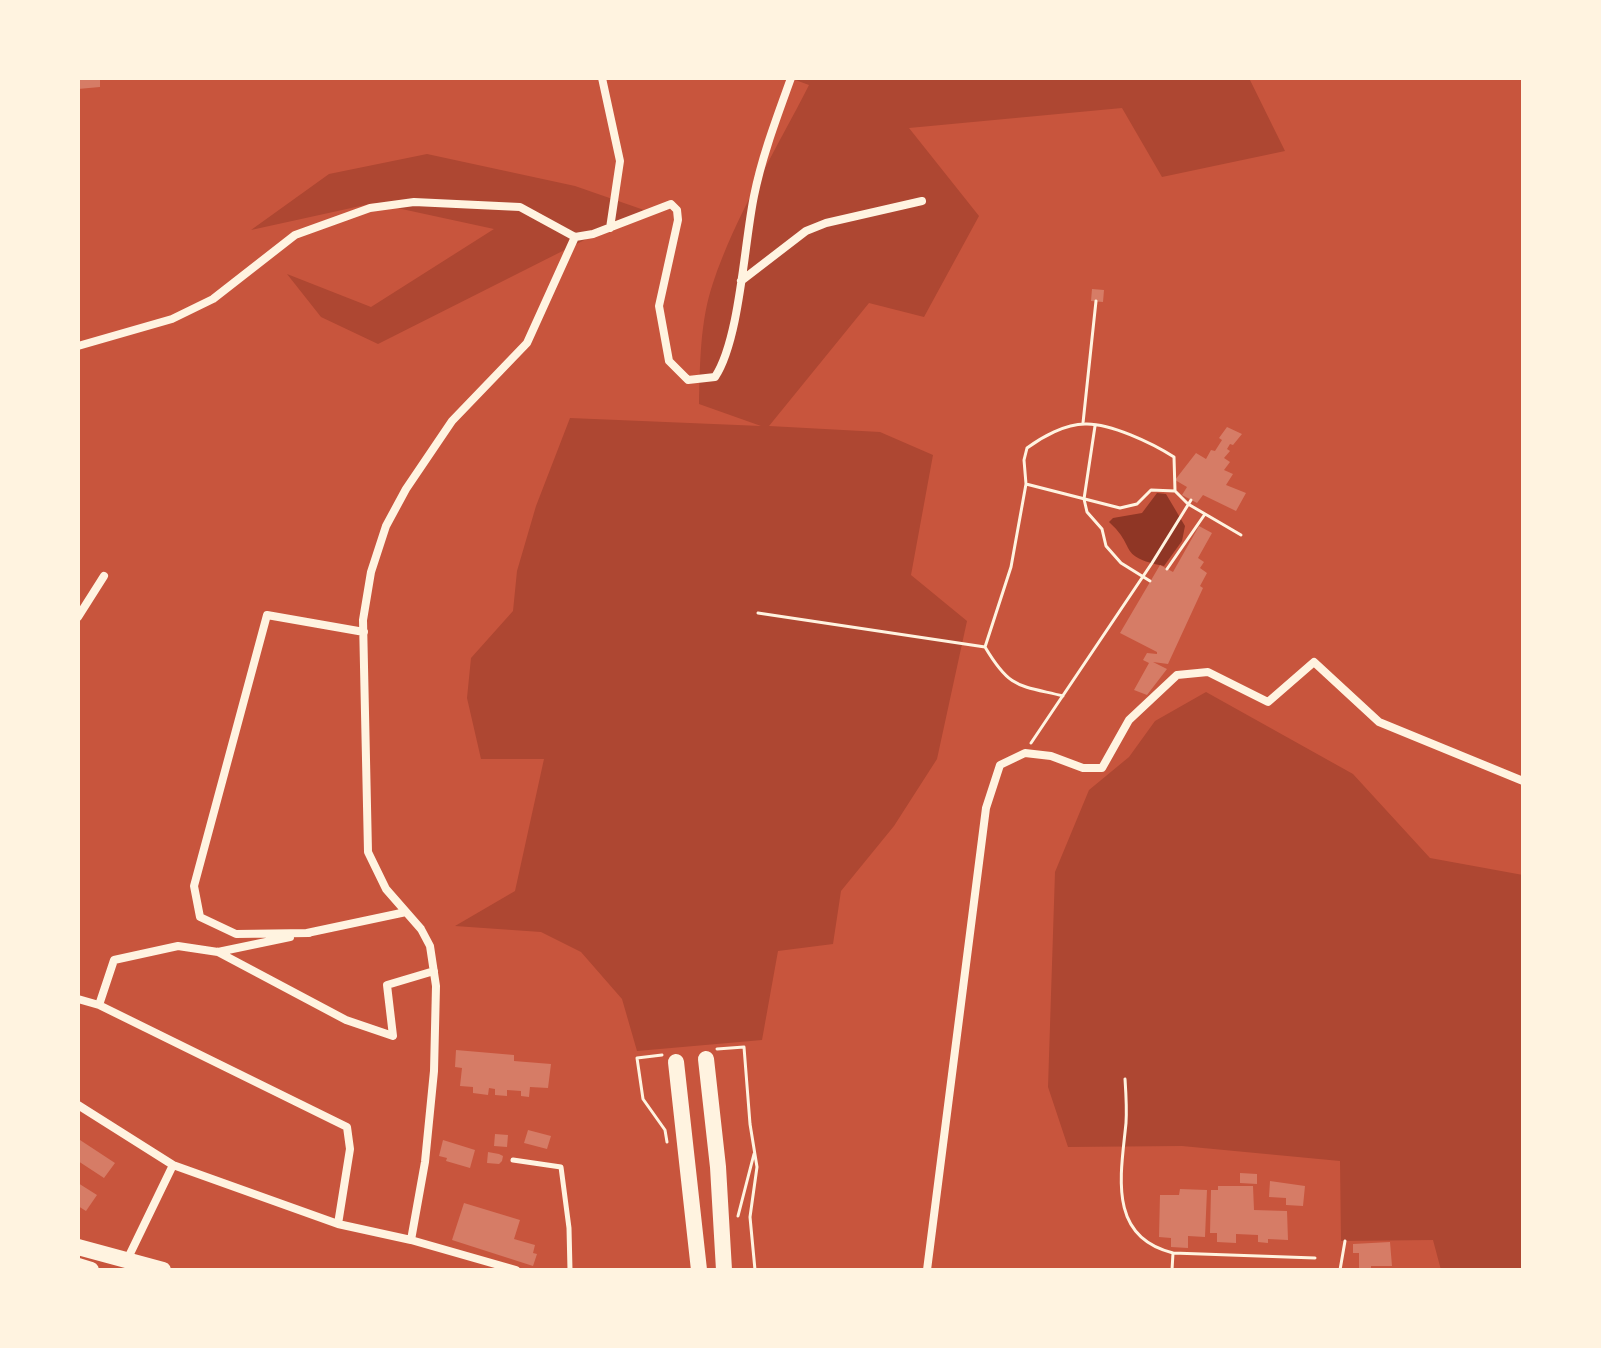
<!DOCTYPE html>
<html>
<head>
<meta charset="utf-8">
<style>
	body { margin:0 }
	#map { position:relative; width:1601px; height:1348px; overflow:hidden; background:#c8553d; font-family:"Open Sans",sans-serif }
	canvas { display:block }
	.frame { position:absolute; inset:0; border:80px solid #fff3e0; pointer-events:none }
</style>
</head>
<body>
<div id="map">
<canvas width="1601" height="1348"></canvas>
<div class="frame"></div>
</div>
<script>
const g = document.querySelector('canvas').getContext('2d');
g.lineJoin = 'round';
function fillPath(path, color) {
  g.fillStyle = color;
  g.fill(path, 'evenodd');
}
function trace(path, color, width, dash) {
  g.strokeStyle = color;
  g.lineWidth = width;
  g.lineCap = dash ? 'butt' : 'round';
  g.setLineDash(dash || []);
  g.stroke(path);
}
fillPath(new Path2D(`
	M790,78H1249L1285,151L1162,177L1122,108L909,128L979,216L924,317L869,303L769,426L880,432L933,455L911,575L967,621L937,759L894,826L841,891L833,944L778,951L762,1040L637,1051L622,999L581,952L541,932L455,926L515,891L544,759H481L467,698L471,658L513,611L517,571L536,506L570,418L761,426L699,404C700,364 700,321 713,283C735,217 777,148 809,85Z
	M427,154L575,186L644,210L378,344L321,317L287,274L371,307L494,229L374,203L251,230L329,174Z
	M1206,692L1353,774L1430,858L1523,875V1270H1441L1433,1240L1341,1241L1340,1161L1182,1146L1068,1147L1048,1087L1055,872L1089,790L1129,757L1155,721Z`), '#ae4732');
fillPath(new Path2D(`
	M1157,493L1166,494L1185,526L1182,541L1164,566C1116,556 1138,548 1109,522L1113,518L1142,513Z`), '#8f3625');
fillPath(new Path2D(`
	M78,78H100V87L78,89Z
	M1092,289L1104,290L1103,302L1091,301Z
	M1227,427L1242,434L1233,445L1230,444L1227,449L1230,451L1224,458L1230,462L1224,470L1233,474L1226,485L1246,493L1236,511L1203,495L1197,503L1182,495L1187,487L1175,480L1196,453L1206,459L1211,450L1215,451L1222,440L1219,438Z
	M1199,526L1212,533L1198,558L1204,562L1200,568L1207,573L1200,586L1203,588L1168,664L1153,662L1167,669L1147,695L1134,690L1149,663L1143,660L1147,653L1157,654V652L1120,633L1160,565L1173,572Z
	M456,1050L514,1055V1061L551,1064L548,1088L530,1087L529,1097L521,1096V1091L507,1090V1096L495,1095V1089L489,1088L488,1095L473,1093V1087L460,1086L462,1068L455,1067Z
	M528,1130L551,1136L547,1149L524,1143Z
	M495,1134L508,1135L507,1147L494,1146Z
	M80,1140L115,1163L104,1178L78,1161Z
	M443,1140L475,1150L470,1168L446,1161L447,1158L439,1156Z
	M488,1152L499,1154L503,1156L502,1161L499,1164L487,1163Z
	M1240,1173L1257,1174V1184L1240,1183Z
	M1270,1181L1305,1186L1303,1206L1286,1205V1198L1269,1197Z
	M78,1183L97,1195L86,1211L78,1206Z
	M1218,1186H1253L1254,1210L1287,1211L1288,1240L1268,1239V1243L1258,1242V1235L1236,1234V1243L1217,1242V1233H1210L1211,1190H1218Z
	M1180,1189L1207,1190L1205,1237L1188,1236V1248L1171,1247V1238L1159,1237L1160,1195H1179Z
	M464,1203L520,1220L514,1239L535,1245L533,1253L537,1254L533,1266L452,1240Z
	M1390,1242L1392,1266H1371V1270H1359V1253H1353V1244Z`), '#d67c66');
trace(new Path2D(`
	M1083,423L1096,301
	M1095,426L1084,499L1087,512L1102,529L1106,546L1121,563L1150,581
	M1175,491L1151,490L1137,504L1120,508L1026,484L1024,460L1027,448C1042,437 1065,424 1085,424C1110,423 1152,443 1174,457L1175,491L1188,504L1241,535
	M1167,569L1205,514
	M758,613L985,647C1010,689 1018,685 1063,696
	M985,647L1011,567L1026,484
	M1031,743L1152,563L1191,500
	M717,1049L744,1047L750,1124L757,1167L750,1217L755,1270
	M662,1055L637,1058L643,1099L665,1130L667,1142
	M1125,1079C1126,1094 1127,1108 1126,1123C1121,1174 1107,1237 1173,1253
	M738,1216L754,1154
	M1172,1270L1173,1253L1315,1258
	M1340,1270L1345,1241`), '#fff3e0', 3);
trace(new Path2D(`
	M513,1160L561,1167L569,1228L570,1270`), '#fff3e0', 5);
trace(new Path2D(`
	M602,78L620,161L610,228
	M741,281L806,231L826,223L922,201
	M78,346L172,319L213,299L295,235L370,208L414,202L520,207L575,237L593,234L671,204L677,210L678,220L659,306L669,361L688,380L715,377C740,339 744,244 754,196C762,156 777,117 791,78
	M78,617L104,576
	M307,933L406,912
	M309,933L236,934L200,917L194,886L267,615L364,632
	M218,952L346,1020L393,1036L387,985L434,971
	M78,999L99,1005L347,1127L350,1149L338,1224
	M99,1005L114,960L178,946L218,952L290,937
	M78,1105L173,1165L338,1224L411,1240L516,1270
	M411,1240L425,1162L434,1071L436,986L430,946L421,929L386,889L368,852L363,620L371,572L386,526L406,489L452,421L527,343L575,237
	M127,1260L173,1165
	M927,1270L986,808L1000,765L1025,753L1051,756L1083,768H1102L1129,720L1177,675L1208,672L1268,702L1314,662L1379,722L1523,781`), '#fff3e0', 8);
trace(new Path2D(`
	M706,1059L718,1167L724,1270
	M676,1062L699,1270
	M78,1247L163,1270
	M78,1266L91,1270`), '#fff3e0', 16);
</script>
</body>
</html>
